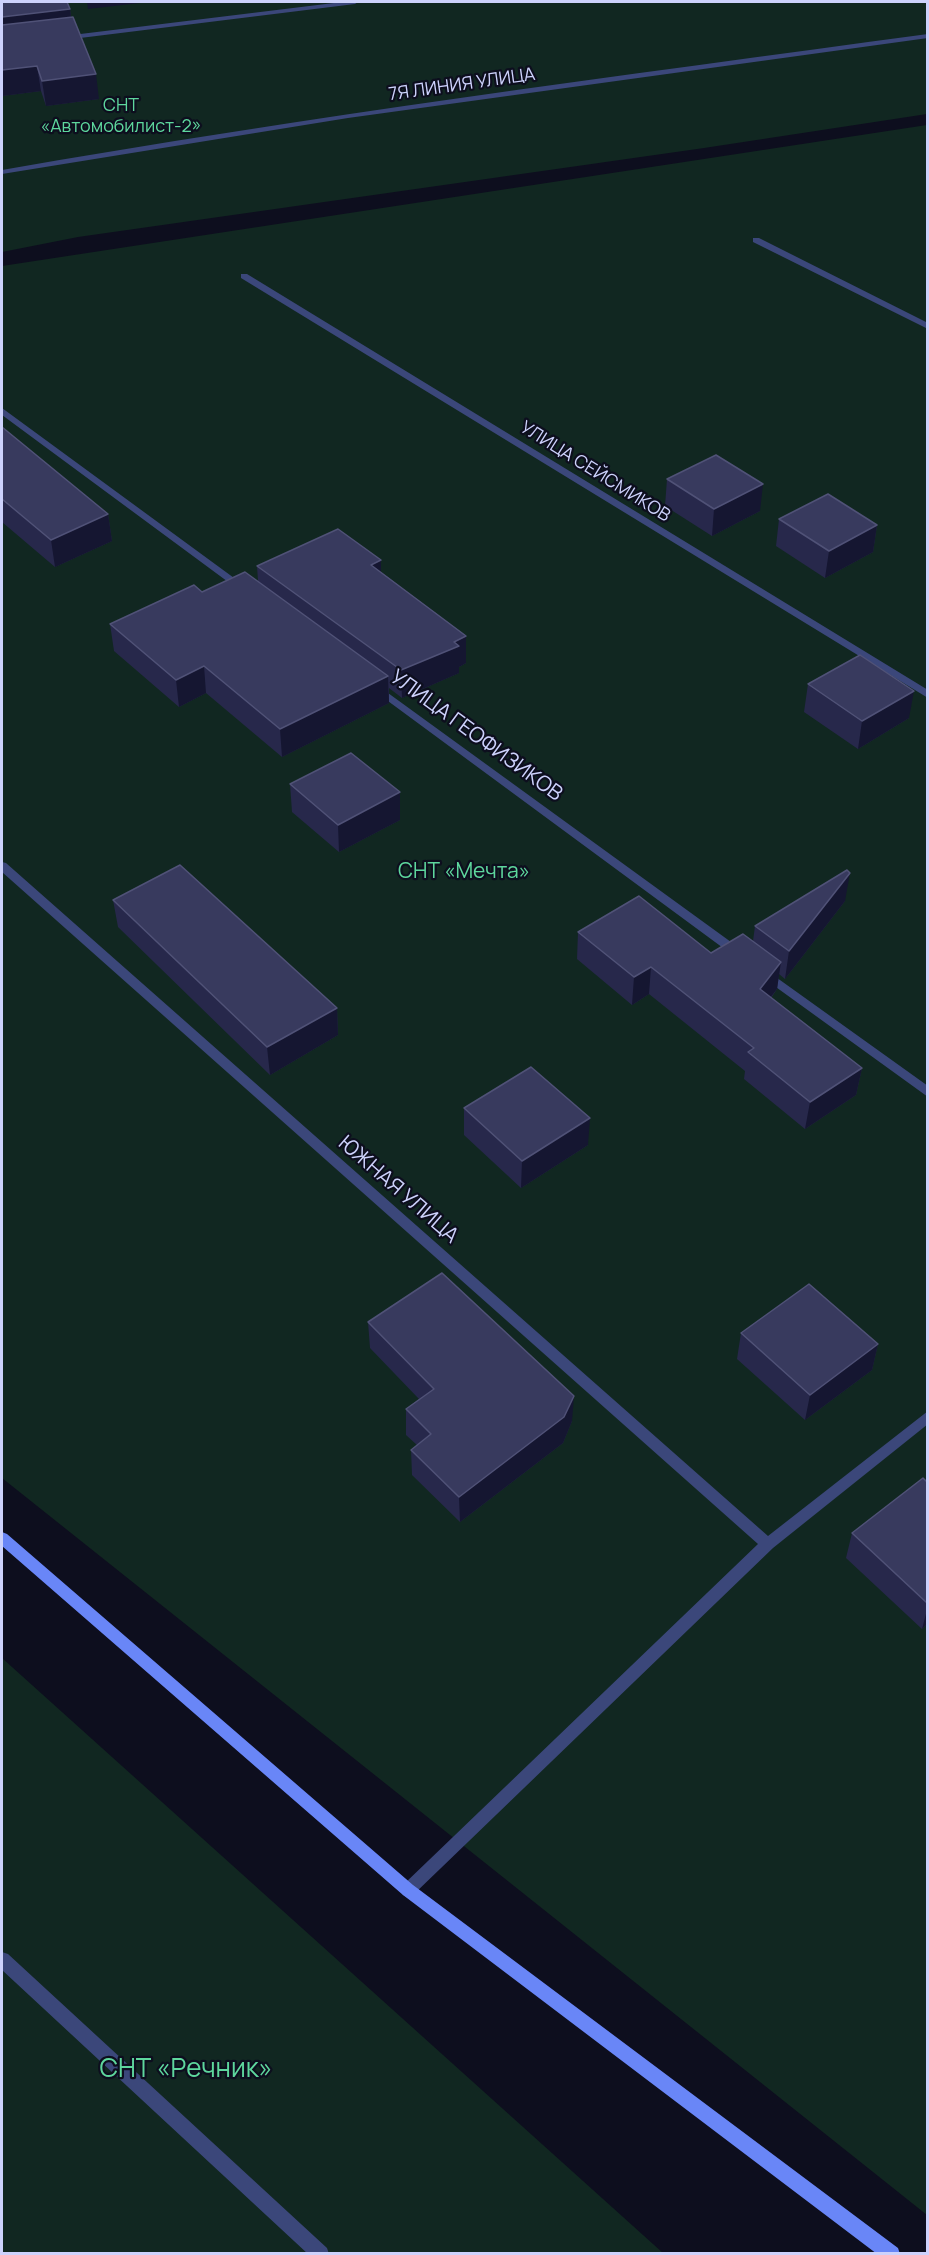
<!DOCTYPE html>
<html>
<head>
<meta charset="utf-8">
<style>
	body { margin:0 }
	#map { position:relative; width:929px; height:2255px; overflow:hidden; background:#0d0e1e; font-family:Manrope,sans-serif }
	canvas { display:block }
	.frame { position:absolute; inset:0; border:3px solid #cdd2fc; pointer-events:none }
</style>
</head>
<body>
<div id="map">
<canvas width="929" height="2255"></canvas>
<div class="frame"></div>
</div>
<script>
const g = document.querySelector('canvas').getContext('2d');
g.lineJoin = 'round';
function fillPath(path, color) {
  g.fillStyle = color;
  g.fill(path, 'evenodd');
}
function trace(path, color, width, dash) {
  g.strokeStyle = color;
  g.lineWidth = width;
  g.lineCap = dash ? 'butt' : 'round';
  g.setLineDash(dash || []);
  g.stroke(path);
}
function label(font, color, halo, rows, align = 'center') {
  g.font = font + ' Manrope,sans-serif';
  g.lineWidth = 4.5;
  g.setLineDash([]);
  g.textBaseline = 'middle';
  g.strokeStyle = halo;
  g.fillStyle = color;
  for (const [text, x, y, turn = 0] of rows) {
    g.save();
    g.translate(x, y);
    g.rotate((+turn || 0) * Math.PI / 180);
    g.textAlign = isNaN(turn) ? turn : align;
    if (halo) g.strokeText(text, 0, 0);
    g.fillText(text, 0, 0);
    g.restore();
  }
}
fillPath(new Path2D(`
	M2,2H927V114L704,148L78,237L2,252Z
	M927,125V2215L2,1478V266Z
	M2,1658L663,2253H2Z`), '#112721');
fillPath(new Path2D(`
	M342,2H358L355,4L64,40L60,38L64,36Z
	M928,34V38L348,118L2,174V170C309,116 618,76 928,34Z
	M753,238H759L928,323V329L753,242Z
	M241,274H247L928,690V698L241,278Z
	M2,408L245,586V590H239L2,415Z
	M377,685L742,950L744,953L742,956H734L373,690L372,688Z
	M2,862L6,863L768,1536L928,1411V1424L773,1548L413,1895L408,1898L403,1895L400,1890L403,1885L758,1544L2,872Z
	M766,970L928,1086V1097L762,977L760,974L762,971Z
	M2,1952L8,1954L327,2248L329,2254H308L2,1970Z`), '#3b477a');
fillPath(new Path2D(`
	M2,1532L7,1534L413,1885L898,2248L900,2254H877L403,1895L2,1546Z`), '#6986f7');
fillPath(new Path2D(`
	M70,9L71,17L99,99L46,106L41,91L2,96Z
	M2,427L108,514L112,541L55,567L2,522Z
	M667,479L760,511L712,536L665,506Z
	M779,519L877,525L873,552L825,578L776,546Z
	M381,560V572L466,636V663L459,667V673L402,698L389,688V703L282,757L206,693L179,707L114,651L110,624L202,592L258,581L257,566Z
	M808,684L909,718L858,749L804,712Z
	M290,784L400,820L339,852L292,812Z
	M113,900L337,1008L338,1035L270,1075L118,927Z
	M845,901L785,979L779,974L777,989L771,998L862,1068L856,1095L805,1129L744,1079L745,1071L649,994L632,1005L577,959L578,932L711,953L753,941L755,926Z
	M464,1108L588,1145L521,1188L464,1135Z
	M368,1322L572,1421L563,1443L460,1522L412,1475L411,1450L417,1445L406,1435V1409L419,1399L370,1348Z
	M741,1333L878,1344L872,1370L805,1420L737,1359Z
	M927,1482V1624L922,1629L846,1558L852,1533Z`), '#27284b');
fillPath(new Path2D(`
	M87,2H140V3L88,9Z
	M70,9L73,33L2,42V17Z
	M37,66L41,91L2,96V70Z
	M96,74L99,99L46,106L42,81Z
	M763,484L760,511L712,536L714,509Z
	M108,514L112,541L55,567L51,540Z
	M877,525L873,552L825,578L829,551Z
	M381,560V588L371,565Z
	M466,636V663L459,667V673L402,698L401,670Z
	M204,666L206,693L179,707L176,680Z
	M388,676L389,703L282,757L280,729Z
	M914,691L909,718L858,749L862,721Z
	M400,792V820L339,852L338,825Z
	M850,873L845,901L785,979L789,951Z
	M781,962L777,989L756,1016L760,989Z
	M651,967L649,994L632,1005L634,977Z
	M337,1008L338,1035L270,1075L267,1047Z
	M862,1068L856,1095L805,1129L810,1102Z
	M590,1118L588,1145L521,1188L522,1161Z
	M878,1344L872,1370L805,1420L810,1395Z
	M574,1396L572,1421L563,1443L460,1522L459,1497Z
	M927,1610V1624L922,1629Z`), '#151631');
const building = new Path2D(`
	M2,2H67L70,9L2,17Z
	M73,17L96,74L42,81L37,66L2,70V25Z
	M2,427L108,514L51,540L2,499Z
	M716,455L763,484L714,509L667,479Z
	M828,494L877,525L829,551L779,519Z
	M338,529L381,560L371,565L466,636L454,642L459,646L401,670L257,566Z
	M245,572L388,676L280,729L204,666L176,680L110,624L194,585L202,592Z
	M860,655L914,691L862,721L808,684Z
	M351,753L400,792L338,825L290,784Z
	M180,865L337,1008L267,1047L113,900Z
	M847,870L850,873L789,951L755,926Z
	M639,896L711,953L743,934L781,962L760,989L862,1068L810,1102L748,1052L754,1048L651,967L634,977L578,932Z
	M531,1067L590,1118L522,1161L464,1108Z
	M442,1273L574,1396L564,1417L459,1497L411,1450L431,1434L406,1409L434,1389L368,1322Z
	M809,1284L878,1344L810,1395L741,1333Z
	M923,1478L927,1482V1603L852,1533Z`);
fillPath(building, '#383a5e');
trace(building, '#505277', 1.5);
label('18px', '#cdd2fc', '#0d0e1e', [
	["7Я ЛИНИЯ УЛИЦА",462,85,-8],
	["УЛИЦА СЕЙСМИКОВ",595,472,32]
]);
label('18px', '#5ed79d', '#0d0e1e', [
	["СНТ",121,106],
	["«Автомобилист-2»",121,127]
]);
label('21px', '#cdd2fc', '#0d0e1e', [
	["УЛИЦА ГЕОФИЗИКОВ",476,736,36],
	["ЮЖНАЯ УЛИЦА",398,1190,41]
]);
label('21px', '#5ed79d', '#0d0e1e', [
	["СНТ «Мечта»",464,872]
]);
label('26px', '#5ed79d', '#0d0e1e', [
	["СНТ «Речник»",186,2070]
]);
</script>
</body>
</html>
